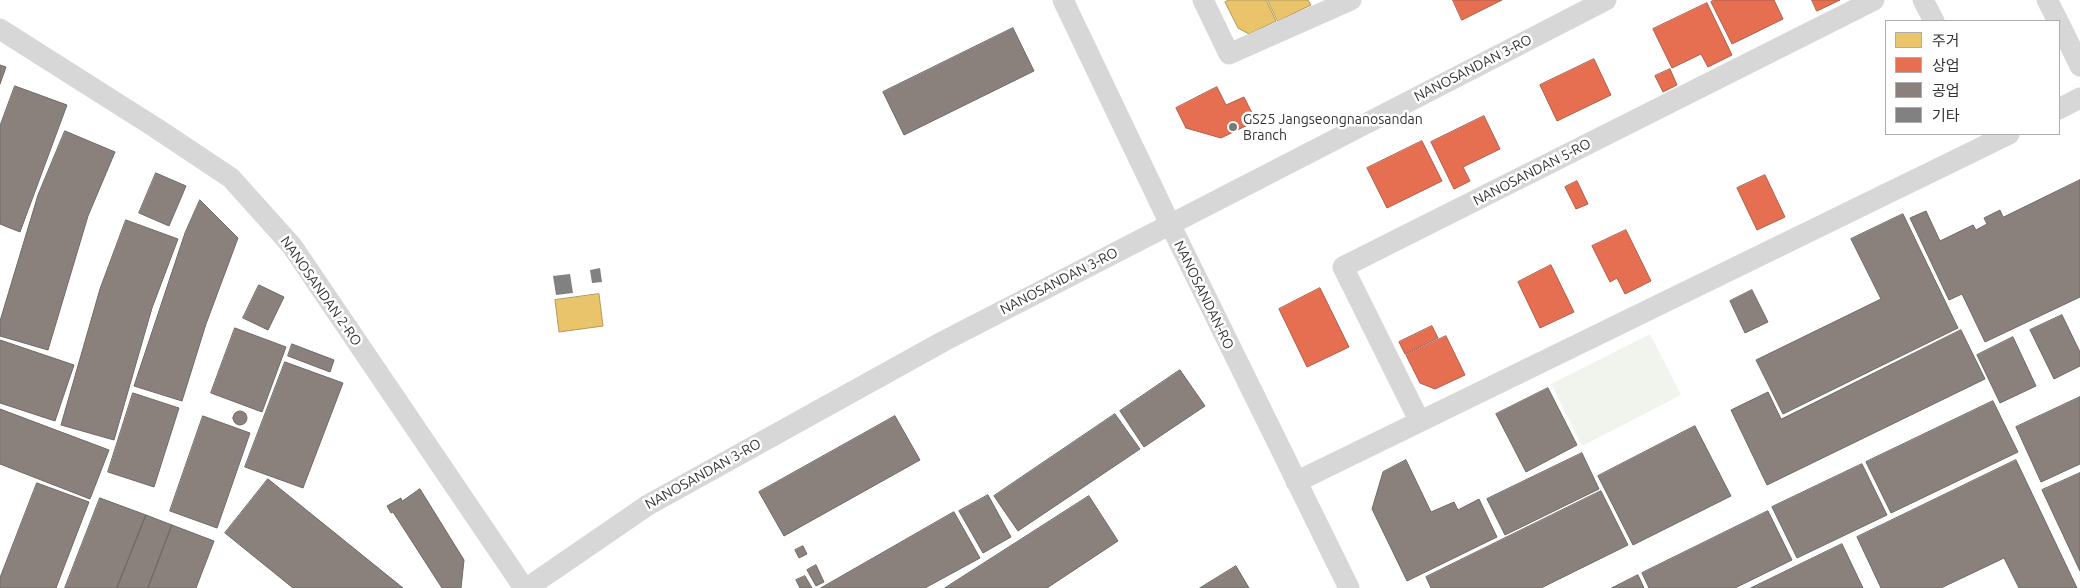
<!DOCTYPE html>
<html>
<head>
<meta charset="utf-8">
<style>
	body { margin:0 }
	#map { position:relative; width:2080px; height:588px; overflow:hidden; background:#fff; font-family:Ubuntu,"Noto Sans KR",sans-serif }
	canvas { display:block }
	.legend { position:absolute; left:1885px; top:20px; width:175px; height:115px; box-sizing:border-box; background:#fff; border:1px solid #adadad; margin:0; padding:6px 9px; list-style:none; font-size:15px; color:#333 }
	.legend li { display:flex; align-items:center; gap:10px; height:25px }
	.legend b { width:25px; border:1px solid #adadad }
</style>
</head>
<body>
<div id="map">
<canvas width="2080" height="588"></canvas>
<ul class="legend">
<li><b style="height:14px;background:#e9c46a"></b>주거</li>
<li><b style="height:14px;background:#e76f51"></b>상업</li>
<li><b style="height:14px;background:#8a817c"></b>공업</li>
<li><b style="height:14px;background:#818181"></b>기타</li>
</ul>
</div>
<script>
const g = document.querySelector('canvas').getContext('2d');
g.lineJoin = 'round';
function fillPath(path, color) {
  g.fillStyle = color;
  g.fill(path, 'evenodd');
}
function trace(path, color, width, dash) {
  g.strokeStyle = color;
  g.lineWidth = width;
  g.lineCap = dash ? 'butt' : 'round';
  g.setLineDash(dash || []);
  g.stroke(path);
}
function label(font, color, halo, rows, align = 'center') {
  g.font = font + ' Ubuntu,sans-serif';
  g.lineWidth = 5;
  g.setLineDash([]);
  g.textBaseline = 'middle';
  g.strokeStyle = halo;
  g.fillStyle = color;
  for (const [text, x, y, turn = 0] of rows) {
    g.save();
    g.translate(x, y);
    g.rotate((+turn || 0) * Math.PI / 180);
    g.textAlign = isNaN(turn) ? turn : align;
    if (halo) g.strokeText(text, 0, 0);
    g.fillText(text, 0, 0);
    g.restore();
  }
}
fillPath(new Path2D(`
	M1650,334L1681,395L1582,446L1551,384Z`), '#f1f4ed');
const homes = new Path2D(`
	M1230,0H1266L1276,21L1249,34L1238,28L1225,2Z
	M1268,0H1308L1311,5L1278,21Z
	M599,294L603,326L559,332L555,300Z`);
fillPath(homes, '#e9c46a');
trace(homes, '#b2985a', 1);
const shops = new Path2D(`
	M1453,0H1502L1462,20Z
	M1714,0H1774L1783,19L1732,44L1711,2Z
	M1812,0H1840L1817,11Z
	M1707,3L1732,55L1708,67L1701,54L1672,68L1653,29Z
	M1594,59L1611,95L1557,121L1540,85Z
	M1670,69L1677,85L1663,92L1655,76Z
	M1217,87L1226,105L1244,97L1256,121L1221,138L1186,128L1176,108Z
	M1484,116L1500,149L1463,167L1470,181L1454,189L1431,142Z
	M1422,141L1442,181L1387,208L1367,168Z
	M1765,175L1785,217L1757,230L1737,188Z
	M1577,181L1588,204L1576,209L1565,187Z
	M1626,230L1651,281L1625,294L1617,278L1610,282L1592,246Z
	M1551,265L1574,312L1540,328L1518,282Z
	M1320,288L1349,347L1307,367L1279,309Z
	M1432,326L1438,338L1405,354L1399,342Z
	M1446,336L1465,375L1435,389L1420,383L1406,355Z`);
fillPath(shops, '#e76f51');
trace(shops, '#b15d48', 1);
const industry = new Path2D(`
	M1013,28L1034,71L904,135L883,92Z
	M0,65L6,67L0,84Z
	M15,86L67,105L20,232L0,224V126Z
	M65,131L115,152L88,216L48,350L0,336V321L38,195Z
	M156,173L186,186L169,226L139,213Z
	M2080,180V297L1985,342L1962,294L1949,300L1910,218L1926,211L1940,241L1973,225L1976,230L1987,224L1984,218L2000,210L2003,217Z
	M200,200L238,238L206,324L182,401L134,386L185,233Z
	M1903,214L1958,328L1783,414L1756,360L1881,299L1851,239Z
	M126,220L178,239L152,308L114,440L61,425L100,289Z
	M259,285L284,297L268,330L243,318Z
	M1752,290L1768,322L1745,333L1730,301Z
	M2062,315L2080,352V366L2054,379L2030,330Z
	M235,328L286,347L262,412L211,393Z
	M1961,330L1985,379L1767,485L1731,410L1768,392L1781,419Z
	M2013,337L2036,386L2000,403L1977,355Z
	M0,340L74,365L55,421L0,403Z
	M292,344L334,360L330,372L288,356Z
	M285,362L343,383L303,488L245,467Z
	M1180,370L1205,406L1144,447L1120,411Z
	M1548,388L1577,445L1526,472L1496,414Z
	M133,393L179,408L154,487L108,472Z
	M2080,397V464L2041,482L2016,427Z
	M1993,401L2018,452L1891,513L1866,462Z
	M0,409L109,450L90,499L0,464Z
	M233 418a7 7 0 1 1 14 0a7 7 0 1 1-14 0Z
	M1115,414L1140,449L1018,531L994,496Z
	M203,416L250,433L217,528L170,511Z
	M895,416L920,460L784,536L759,492Z
	M1695,426L1731,496L1633,545L1598,476Z
	M1582,453L1599,489L1505,535L1487,499Z
	M1406,460L1431,512L1454,502L1458,510L1479,499L1497,537L1407,581L1372,509L1383,472Z
	M2016,460L2077,588H2019L2004,558L1941,588H1881L1857,537Z
	M1862,464L1887,515L1797,558L1772,507Z
	M2080,473V571L2042,490Z
	M268,479L403,588H293L225,533Z
	M37,483L89,502L56,588H0V578Z
	M420,489L464,560L461,588H442L393,512L391,513L387,506L401,498L402,501Z
	M1601,491L1628,545L1541,588H1431L1426,577Z
	M988,495L1011,537L983,553L959,511Z
	M1089,496L1118,541L1047,588H945Z
	M100,498L146,515L117,588H65Z
	M1768,511L1792,560L1735,588H1649L1642,573Z
	M954,512L980,558L925,588H821Z
	M146,515L172,525L148,588H117Z
	M172,525L214,541L196,588H148Z
	M1842,544L1863,588H1751Z
	M803,546L807,554L799,558L795,550Z
	M816,565L824,582L816,586L807,570Z
	M1236,566L1249,588H1200Z
	M1638,575L1644,588H1612Z
	M805,576L812,588H800L796,580Z`);
fillPath(industry, '#8a817c');
trace(industry, '#706a66', 1);
fillPath(new Path2D(`
	M600,268L602,282L592,283L590,270Z
	M570,274L573,293L556,295L553,276Z`), '#818181');
trace(new Path2D(`
	M1063,0L1170,224L1349,588
	M1203,0L1229,54L1351,0
	M1923,0L1934,21
	M2047,0L2058,21
	M2059,23L2080,66
	M0,29L156,128L231,178L292,246L524,588
	M2059,109L2080,98
	M1419,420L1343,267L1874,0
	M1296,482L2009,134
	M527,588L648,505L944,341L1606,0`), '#d7d7d7', 21);
for (const [x, y, r, color] of [
	[1233,127,5,"#7a7a7a"]
]) {
  const dot = new Path2D();
  dot.arc(x, y, r, 0, 2 * Math.PI);
  g.fillStyle = color;
  g.fill(dot);
  trace(dot, '#fff', 2);
}
label('14px', '#333', '#fff', [
	["NANOSANDAN 3-RO",1473,68,-27],
	["NANOSANDAN 5-RO",1532,172,-27],
	["NANOSANDAN 3-RO",1059,281,-27],
	["NANOSANDAN 2-RO",321,291,55],
	["NANOSANDAN-RO",1204,295,64],
	["NANOSANDAN 3-RO",703,474,-29]
]);
label('14px', '#333', '#fff', [
	["GS25 Jangseongnanosandan",1243,119],
	["Branch",1243,135]
], 'left');
</script>
</body>
</html>
